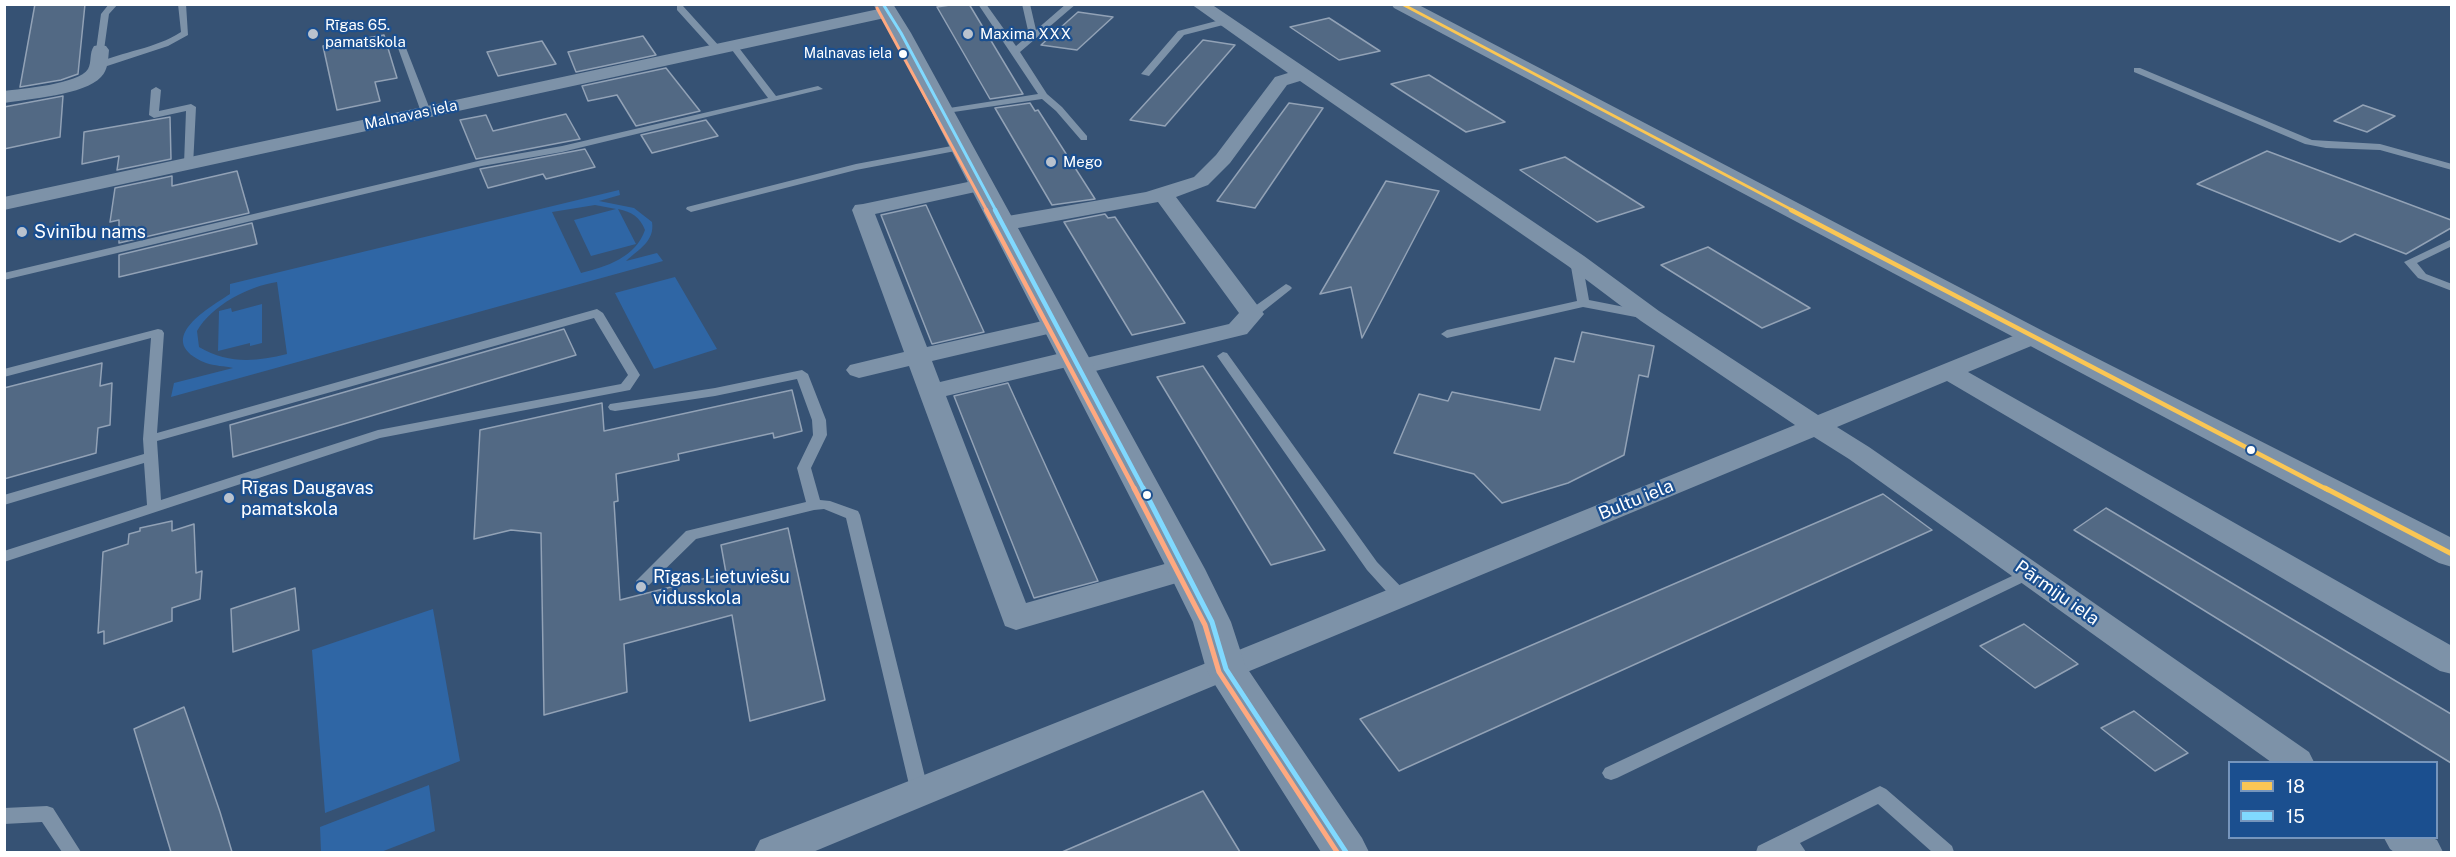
<!DOCTYPE html>
<html>
<head>
<meta charset="utf-8">
<style>
	body { margin:0 }
	#map { position:relative; width:2456px; height:857px; overflow:hidden; background:#365274; font-family:"Public Sans",sans-serif }
	canvas { display:block }
	.frame { position:absolute; inset:0; border:6px solid #fff; pointer-events:none }
	.legend { position:absolute; left:2228px; top:761px; width:210px; height:78px; box-sizing:border-box; background:#1b4f8f; border:2px solid #7695bc; margin:0; padding:8px 10px; list-style:none; font-size:18px; color:#fff }
	.legend li { display:flex; align-items:center; gap:12px; height:30px }
	.legend b { width:30px; border:2px solid #7695bc }
</style>
</head>
<body>
<div id="map">
<canvas width="2456" height="857"></canvas>
<div class="frame"></div>
<ul class="legend">
<li><b style="height:8px;background:#fac654"></b>18</li>
<li><b style="height:8px;background:#80d9ff"></b>15</li>
</ul>
</div>
<script>
const g = document.querySelector('canvas').getContext('2d');
g.lineJoin = 'round';
function fillPath(path, color) {
  g.fillStyle = color;
  g.fill(path, 'evenodd');
}
function trace(path, color, width, dash) {
  g.strokeStyle = color;
  g.lineWidth = width;
  g.lineCap = dash ? 'butt' : 'round';
  g.setLineDash(dash || []);
  g.stroke(path);
}
function label(font, color, halo, rows, align = 'center') {
  g.font = font + ' "Public Sans",sans-serif';
  g.lineWidth = 4.5;
  g.setLineDash([]);
  g.textBaseline = 'middle';
  g.strokeStyle = halo;
  g.fillStyle = color;
  for (const [text, x, y, turn = 0] of rows) {
    g.save();
    g.translate(x, y);
    g.rotate((+turn || 0) * Math.PI / 180);
    g.textAlign = isNaN(turn) ? turn : align;
    if (halo) g.strokeText(text, 0, 0);
    g.fillText(text, 0, 0);
    g.restore();
  }
}
fillPath(new Path2D(`
	M619,190L620,195L599,201L634,208L652,222C655,241 639,249 626,261L657,253L663,261L171,397L174,383L233,368C225,366 214,366 206,363C153,341 205,310 230,294V284ZM595,205L616,209L574,220L591,256L636,244L618,209C632,212 640,217 645,230C636,257 606,267 581,273L552,212ZM277,282L287,354C255,362 228,364 199,347L197,331C212,305 249,286 277,282Z
	M675,277L717,349L654,369L615,293Z
	M262,304V343L250,346V343L218,351L219,311L231,308L232,312Z
	M433,609L460,761L325,813L312,650Z
	M429,785L435,831L381,852H321L320,827Z`), '#2f66a5');
const building = new Path2D(`
	M35,4H85L78,74L61,80L20,87Z
	M956,4H969L1023,94L990,99L937,7Z
	M1078,12L1113,17L1077,50L1041,45Z
	M1329,18L1380,51L1339,60L1290,27Z
	M384,35L397,78L375,82L380,101L337,110L323,46Z
	M643,36L656,55L576,72L568,52Z
	M1203,40L1235,45L1165,126L1130,120Z
	M542,41L556,64L498,76L487,52Z
	M666,68L700,111L636,126L617,95L588,101L582,86Z
	M1429,75L1505,122L1466,132L1391,84Z
	M63,96L60,137L4,149V107Z
	M1030,103L1035,111L1038,110L1095,199L1052,205L995,108Z
	M1289,103L1323,108L1255,208L1217,201Z
	M2363,105L2395,116L2367,132L2334,121Z
	M566,114L580,139L476,159L460,120L486,115L493,131Z
	M170,117L171,159L117,170L119,156L82,164L84,132Z
	M706,120L718,136L652,153L641,135Z
	M585,149L595,167L546,179L543,174L488,188L480,169Z
	M2267,151L2451,220V228L2406,254L2355,234L2340,242L2197,184Z
	M1565,157L1644,207L1597,222L1520,170Z
	M237,171L249,213L119,243V220L110,222L115,188L172,176V186Z
	M1386,181L1439,191L1362,338L1351,287L1320,294Z
	M926,205L984,332L932,344L881,215Z
	M1105,214L1108,218L1115,217L1185,323L1132,335L1064,222Z
	M252,223L257,244L119,277V255Z
	M1708,247L1810,308L1762,328L1661,265Z
	M564,329L576,355L233,457L230,425Z
	M1582,332L1654,346L1648,377L1639,375L1624,455L1568,483L1502,503L1474,474L1394,453L1419,394L1448,401L1452,392L1540,410L1555,358L1574,362Z
	M102,363L100,386L112,383L110,425L98,428L96,453L4,479V388Z
	M1203,366L1325,550L1271,565L1157,377Z
	M1008,383L1098,581L1034,598L954,396Z
	M792,390L802,431L774,438L773,433L678,454L679,460L616,474L618,501L614,502L620,600L726,573L721,545L788,528L825,700L750,721L732,615L624,644L627,692L544,715L541,533L511,530L474,539L480,430L602,403L604,431Z
	M1883,494L1932,530L1399,771L1360,719Z
	M2106,508L2451,714V763L2074,530Z
	M172,521V531L194,524L196,573L202,571L200,599L172,608V621L104,644V631L98,633L103,552L128,544L129,534L140,531V528Z
	M295,588L299,630L233,652L231,609Z
	M2024,624L2078,664L2035,688L1980,646Z
	M184,707L220,812L232,852H171L134,729Z
	M2134,711L2188,753L2155,771L2101,728Z
	M1203,791L1240,852H1062Z`);
fillPath(building, '#526984');
trace(building, '#92a2b6', 1.5);
fillPath(new Path2D(`
	M109,4H118L109,14L104,50L100,53L96,50L101,14Z
	M178,4H186L188,35L168,46L101,68H95V64C123,51 155,49 181,32Z
	M978,4H986L1016,46L1029,35L1022,4H1030L1036,30L1066,4H1076L1020,52L1047,94L1062,107L1087,136V140H1081L1056,111L1042,99L940,114V110L943,109L1038,94Z
	M1238,4H1249L1245,6Z
	M677,6H683L720,47V51H714L677,10Z
	M1224,19L1227,20V24L1184,35L1149,76L1141,74L1178,31Z
	M733,43L736,44L776,96L818,86L823,89L562,152L482,166L4,280V273L482,160L562,146L768,98L729,46Z
	M402,45L406,48L431,112L429,114L421,112L398,48Z
	M2134,68H2140L2312,140L2380,144L2452,164V170L2380,150L2326,148L2305,144L2134,72Z
	M156,87L161,90L159,111L191,104L196,107L193,166H185L184,164L186,111L154,118L149,115L151,90Z
	M962,144L966,145V149L856,170L691,212L686,209L687,207L856,164Z
	M2452,239V246L2417,263L2426,274L2452,284V291L2418,278L2404,262Z
	M1576,258L1582,261L1589,300L1650,312L1652,315L1650,318L1646,319L1583,307L1447,338L1441,334L1447,330L1577,301L1570,261Z
	M1286,284L1290,286L1292,288L1290,290L1256,317H1248L1246,314L1248,311Z
	M597,309L603,313L640,375L630,390L380,438L4,562V551L147,505L144,463L4,505V495L144,454L143,439L151,338L4,377V369L158,329L162,330L164,333L157,433ZM594,318L628,375L621,384L378,430L161,500L157,441Z
	M1223,352L1227,353L1377,562L1407,593L1409,597L1407,601H1395L1367,570L1217,356Z
	M802,370L808,374L826,420L827,435L811,468L820,500L830,501L858,511L860,515L929,793L926,798L920,801L914,798L911,793L846,518L824,509L814,510L696,539L649,585H639L636,581L686,531L806,502L797,468L813,435L812,420L797,379L715,396L615,411L610,410L608,407L610,404L715,388Z
	M2029,568L2034,569L2037,573L2034,577L1617,778L1611,780L1605,778L1602,773L1605,768Z
	M1880,786L1886,789L1952,846L1954,852H1932L1878,804L1800,843L1806,852H1756L1758,846Z
	M47,806L53,808L81,852H62L42,822L4,824V808Z`), '#7d92a8');
fillPath(new Path2D(`
	M1191,4H1211L1584,256L1659,311L1818,415L2023,332L2032,330L2041,332L2044,337L2041,342L1968,372L2452,646V674L2440,671L1947,381L1837,427L1869,447L2309,752L2314,762H2271L1849,459L1814,437L813,852H754L760,840L1214,660L1795,425L1641,321L1568,266L1300,81L1287,85L1230,163L1208,185L1176,197L1264,314L1247,334L1079,375L1070,372L1067,367L946,396L1026,603L1186,558L1197,561L1201,569L1197,577L1016,630L1005,626L909,366L859,378L850,375L846,370L850,365L904,352L852,210L855,205L863,204L982,179L989,181L992,185L989,189L875,214L927,347L1056,318L1065,320L1068,325L1065,330L932,361L940,382L1074,350L1083,353L1086,358L1229,324L1239,313L1158,202L1002,231L994,229L991,224L994,219L1002,217L1146,192L1194,177L1216,155L1275,77L1288,73Z
	M888,7L896,12L894,16L4,210V197Z
	M100,45L106,46L109,50C108,60 108,70 101,77C85,95 28,99 4,103V91C21,89 79,84 88,69C92,62 89,53 94,46Z
	M2384,838H2433L2437,840L2443,852H2394L2390,849Z`), '#7d92a8');
fillPath(new Path2D(`
	M873,4H893L911,33L1205,569L1231,622L1245,665L1362,838L1369,852H1321L1212,680L1206,669L1193,622L1167,569L891,33Z
	M1391,4H1417L2043,331L2452,538V567L2439,563L1394,8Z`), '#7d92a8');
trace(new Path2D(`
	M1402,4L1794,211`), '#fac654', 3);
trace(new Path2D(`
	M1791,210L2328,490`), '#fac654', 4.5);
trace(new Path2D(`
	M2325,488L2452,554`), '#fac654', 5);
trace(new Path2D(`
	M883,4L901,33L996,211`), '#80d9ff', 3);
trace(new Path2D(`
	M995,210L1144,490`), '#80d9ff', 4.5);
trace(new Path2D(`
	M1143,488L1212,622L1226,669L1346,852`), '#80d9ff', 5);
trace(new Path2D(`
	M877,8L987,211`), '#ffa980', 3);
trace(new Path2D(`
	M986,210L1135,490`), '#ffa980', 4.5);
trace(new Path2D(`
	M1134,488L1205,625L1219,672L1337,852`), '#ffa980', 5);
for (const [x, y, r, color] of [
	[313,34,6,"#b9c2ce"],
	[968,34,6,"#b9c2ce"],
	[903,54,5,"#fff"],
	[1051,162,6,"#b9c2ce"],
	[22,232,6,"#b9c2ce"],
	[2251,450,5,"#fff"],
	[1147,495,5,"#fff"],
	[229,498,6,"#b9c2ce"],
	[641,587,6,"#b9c2ce"]
]) {
  const dot = new Path2D();
  dot.arc(x, y, r, 0, 2 * Math.PI);
  g.fillStyle = color;
  g.fill(dot);
  trace(dot, '#1b4f8f', 2);
}
label('14px', '#fff', '#1b4f8f', [
	["Malnavas iela",892,54]
], 'right');
label('15px', '#fff', '#1b4f8f', [
	["Rīgas 65.",325,25],
	["pamatskola",325,42],
	["Maxima XXX",980,34],
	["Mego",1063,162]
], 'left');
label('15px', '#fff', '#1b4f8f', [
	["Malnavas iela",411,115,-12]
]);
label('18px', '#fff', '#1b4f8f', [
	["Svinību nams",34,232],
	["Rīgas Daugavas",241,488],
	["pamatskola",241,509],
	["Rīgas Lietuviešu",653,577],
	["vidusskola",653,598]
], 'left');
label('18px', '#fff', '#1b4f8f', [
	["Bultu iela",1636,500,-22],
	["Pārmiju iela",2057,593,35]
]);
</script>
</body>
</html>
